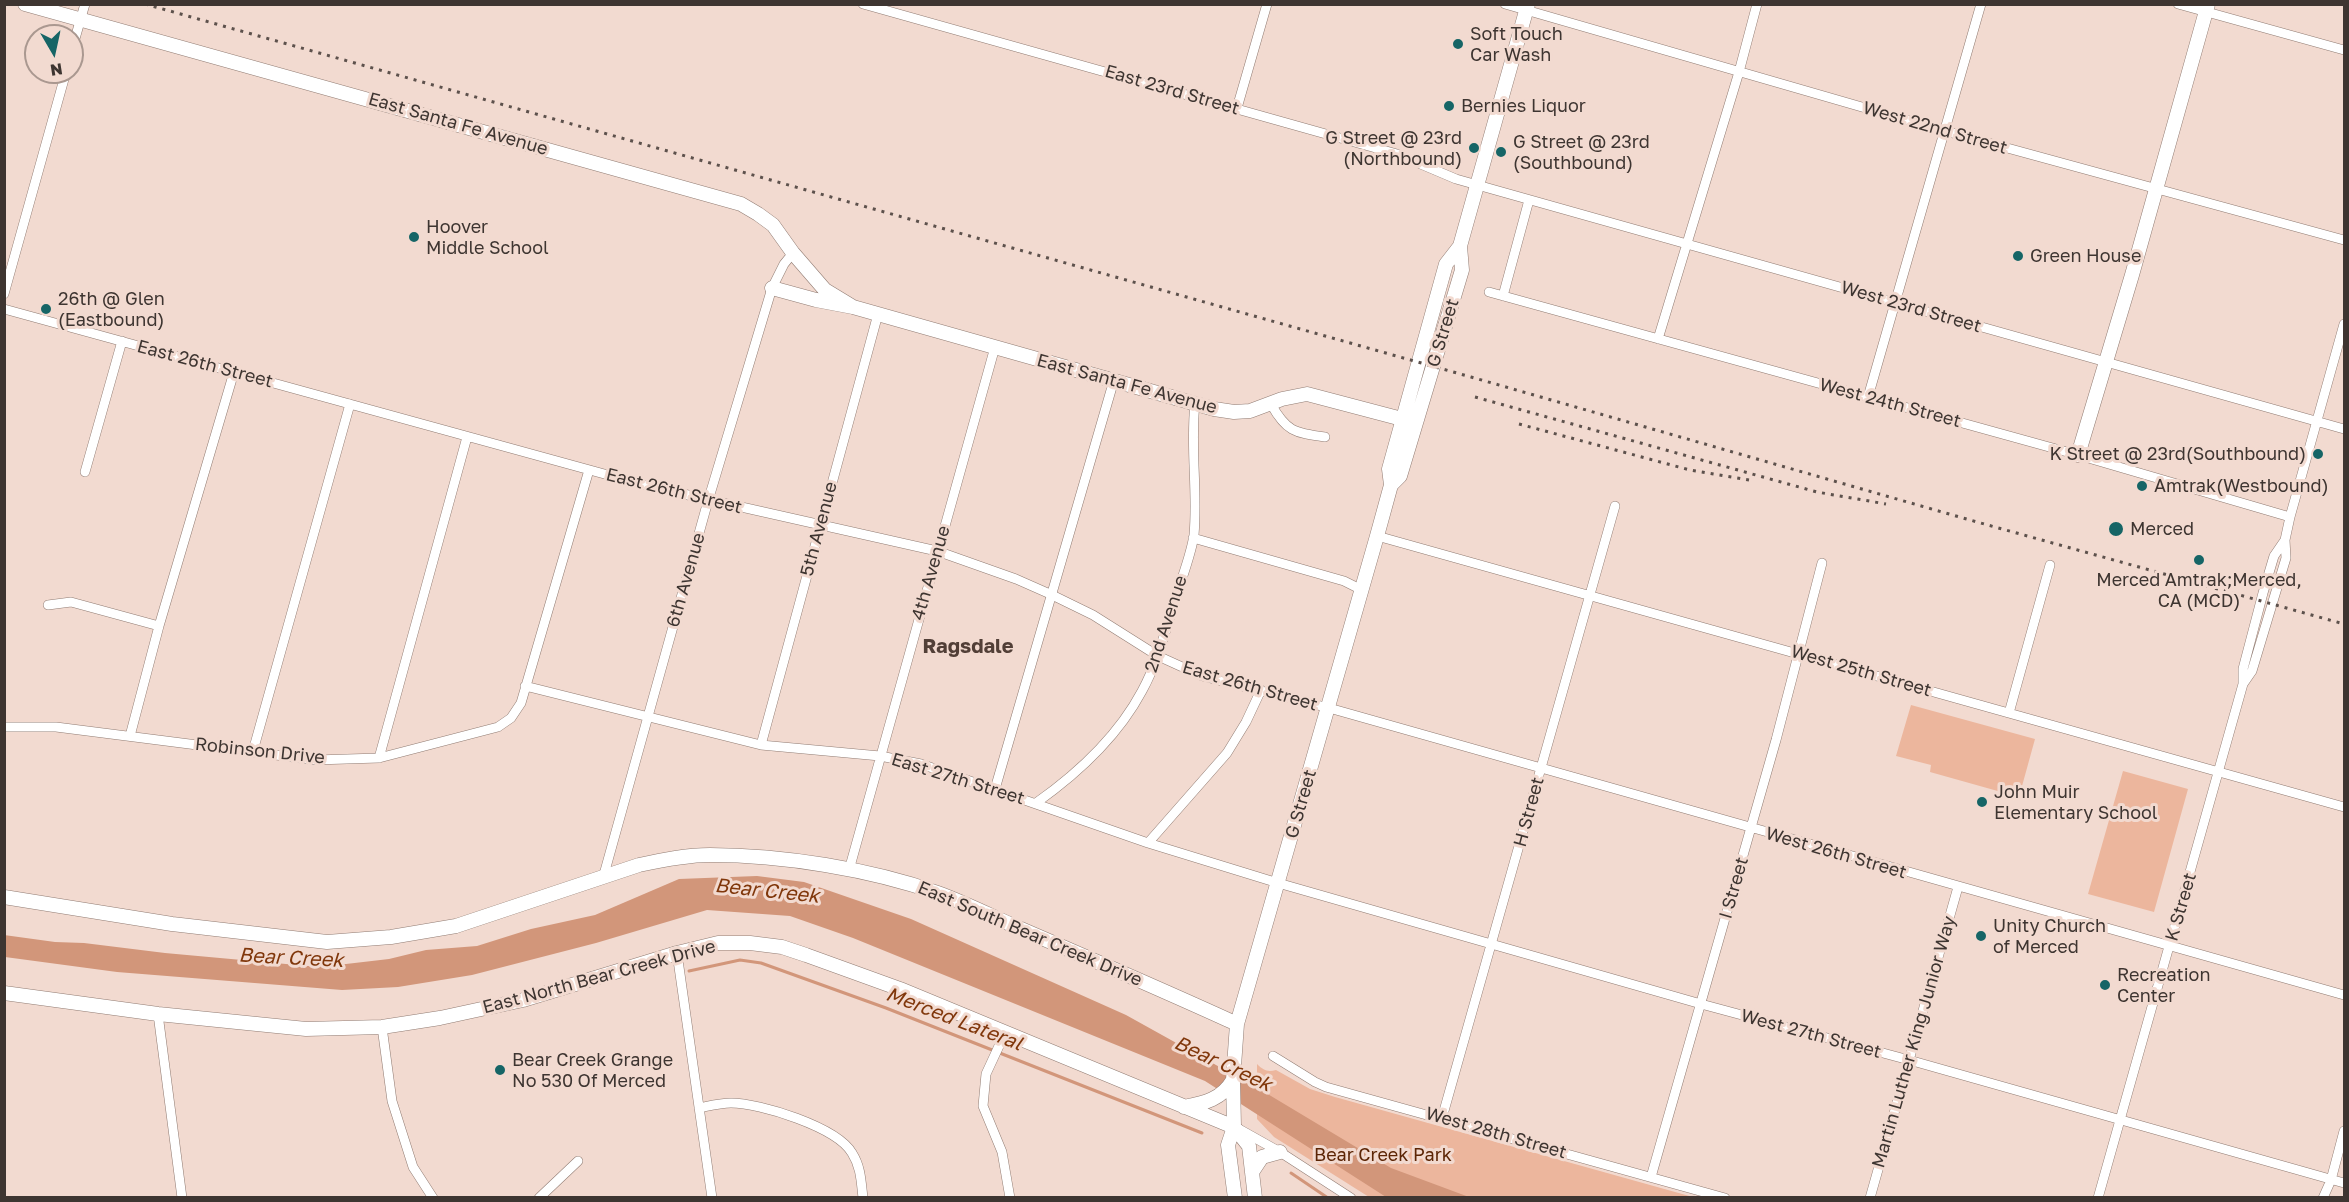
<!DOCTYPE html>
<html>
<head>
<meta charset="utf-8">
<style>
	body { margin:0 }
	#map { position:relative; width:2349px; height:1202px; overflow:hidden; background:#f2dad0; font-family:"Golos Text",sans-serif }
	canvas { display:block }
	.frame { position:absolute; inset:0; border:6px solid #3e3531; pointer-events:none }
	.north { position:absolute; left:24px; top:24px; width:60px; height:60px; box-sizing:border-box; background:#f2dad0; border:2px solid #aa9890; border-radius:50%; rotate:171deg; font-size:16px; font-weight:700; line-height:24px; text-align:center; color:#3e3531 }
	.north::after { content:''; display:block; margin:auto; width:21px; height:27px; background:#166566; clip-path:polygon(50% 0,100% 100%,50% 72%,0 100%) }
</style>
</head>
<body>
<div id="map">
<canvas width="2349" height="1202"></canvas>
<div class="frame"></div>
<div class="north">N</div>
</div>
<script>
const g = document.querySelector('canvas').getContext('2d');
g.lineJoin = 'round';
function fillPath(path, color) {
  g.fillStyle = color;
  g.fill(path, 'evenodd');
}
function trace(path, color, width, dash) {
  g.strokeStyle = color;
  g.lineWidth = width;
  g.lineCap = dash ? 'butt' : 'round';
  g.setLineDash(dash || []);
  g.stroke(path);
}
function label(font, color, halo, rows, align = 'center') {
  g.font = font + ' "Golos Text",sans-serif';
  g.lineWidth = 6;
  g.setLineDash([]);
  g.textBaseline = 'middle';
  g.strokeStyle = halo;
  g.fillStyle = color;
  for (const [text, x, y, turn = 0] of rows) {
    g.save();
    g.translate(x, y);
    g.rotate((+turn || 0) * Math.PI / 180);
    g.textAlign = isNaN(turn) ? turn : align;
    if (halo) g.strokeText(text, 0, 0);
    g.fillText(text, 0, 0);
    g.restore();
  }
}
fillPath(new Path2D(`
	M1911,705L2035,739L2019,797L1930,772L1931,765L1896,756Z
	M2123,771L2188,789L2154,912L2088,894Z
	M1257,1064C1264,1071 1268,1072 1276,1070L1310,1089L1335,1097L1693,1197H1369L1274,1137L1257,1119Z`), '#ecb69d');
fillPath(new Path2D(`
	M757,876L804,882L911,919L1126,1015L1261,1090L1391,1168L1469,1197H1386L1205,1081L853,938L790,916L707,910L596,943L472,975L398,987L342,990L117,972L5,957L4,935L55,942L84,943L165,953L308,966L346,964L389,959L426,950L477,946L531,929L595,915L679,879Z`), '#d2967a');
trace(new Path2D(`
	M689,971L740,960L761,963L886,1008L1202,1133
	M1291,1173L1328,1198`), '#d2967a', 3);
const street = new Path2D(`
	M863,4L1397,154L1456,179L2344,429
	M1505,4L1945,131L2344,240
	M2178,4L2344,50
	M72,49L85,4
	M1237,108L1267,4
	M1489,292L2078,455L2290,517
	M4,294L66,72
	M1503,296L1529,200
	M4,309L648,486L937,551L1016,579L1050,594L1093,615L1158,656L1202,676L1329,708L2344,995
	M1658,339L1739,72L1757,4
	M1868,397L1981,4
	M1271,404C1286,431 1294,433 1325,437
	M85,472L122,341
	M1377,536L2344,807
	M1193,538L1344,581L1362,590
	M48,605L71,602L159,626
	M2243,684V669L2263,593L2274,556L2285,540
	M525,686L761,745L880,756L921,764L1148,843L1278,883L1701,1004L1909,1060L2344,1183
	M2009,713L2050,565
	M4,727H56L315,760L379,758L498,727L511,718L521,703L589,470
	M130,736L159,626L234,372
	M761,745L878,314
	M253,751L350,404
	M379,758L467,437
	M995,789L1114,380
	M1036,803C1077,774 1118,736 1142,691C1158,662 1166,628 1176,597C1182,577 1191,555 1194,535C1198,491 1190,447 1195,403
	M1148,843L1227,753L1246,722L1261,690
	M849,870L995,347
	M603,878L708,501L772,288L784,264L793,253
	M677,953L712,1198
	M158,1014L182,1198
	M382,1027L392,1101L413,1167L433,1198
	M1005,1033L986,1074L983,1106L1002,1152L1010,1198
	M1273,1056L1315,1082L1326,1087L1725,1198
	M699,1108C709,1106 720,1103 731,1103C760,1103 837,1127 852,1153C861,1167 861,1181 863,1198
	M1442,1118L1615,506
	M1239,1129L1280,1152L1351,1198
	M1651,1177L1776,740L1822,563
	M539,1198L578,1161
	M1870,1198L1958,887
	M2098,1198L2243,684L2252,671L2286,558L2285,540L2290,517L2344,324
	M2323,1198L2331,1180L2344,1131`);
const secondary = new Path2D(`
	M25,4L741,204L758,214L773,225L793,253L825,290L853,307
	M772,288L816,300L853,307L1214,409L1234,412L1250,411L1282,399L1307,394L1402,419
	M2078,455L2132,275L2208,4
	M1391,485L1400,476L1462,270L1460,246
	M4,897L172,924L327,942L391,937L456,926L639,865C662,860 686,855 710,855C782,855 870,869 938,893C966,903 993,917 1021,929C1093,960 1165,991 1237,1024
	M4,993L158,1014L306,1029L382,1027L440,1018L523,1000L677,953L718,943H750L782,947L806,955L900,989L1234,1127
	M1184,1107C1205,1103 1222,1099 1233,1080
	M1234,1127L1249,1146L1255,1198
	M1252,1172L1262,1157L1280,1152
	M1235,1198L1228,1145L1234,1127L1233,1080L1237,1024L1377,536L1391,485L1389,469L1446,264L1460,246L1528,4`);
trace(street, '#917c73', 10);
trace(secondary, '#917c73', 15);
trace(street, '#fff', 9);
trace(secondary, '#fff', 14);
trace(new Path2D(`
	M145,4L1471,377L1977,522L2344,624
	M1475,397L1817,492L1886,504
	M1519,424L1690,470L1749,480`), '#5d514c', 3, [3, 6]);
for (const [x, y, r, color] of [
	[1458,44,6,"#166566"],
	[1449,106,6,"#166566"],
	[1474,148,6,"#166566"],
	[1501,152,6,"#166566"],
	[414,237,6,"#166566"],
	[2018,256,6,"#166566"],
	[46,309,6,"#166566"],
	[2318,454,6,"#166566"],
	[2142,486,6,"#166566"],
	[2116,529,8,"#166566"],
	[2199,560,6,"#166566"],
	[1982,802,6,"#166566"],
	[1981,936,6,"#166566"],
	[2105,985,6,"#166566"],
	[500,1070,6,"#166566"]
]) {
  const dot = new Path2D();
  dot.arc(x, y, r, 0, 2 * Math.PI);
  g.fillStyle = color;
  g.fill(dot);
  trace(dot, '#f2dad0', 2);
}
label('18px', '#3e3531', '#f2dad0', [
	["Soft Touch",1470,34],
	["Car Wash",1470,55],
	["Bernies Liquor",1461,106],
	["G Street @ 23rd",1462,138,"right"],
	["(Northbound)",1462,159,"right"],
	["G Street @ 23rd",1513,142],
	["(Southbound)",1513,163],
	["Hoover",426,227],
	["Middle School",426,248],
	["Green House",2030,256],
	["26th @ Glen",58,299],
	["(Eastbound)",58,320],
	["K Street @ 23rd(Southbound)",2306,454,"right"],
	["Amtrak(Westbound)",2154,486],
	["Merced",2130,529],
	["Merced Amtrak;Merced,",2199,580,"center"],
	["CA (MCD)",2199,601,"center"],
	["John Muir",1994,792],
	["Elementary School",1994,813],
	["Unity Church",1993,926],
	["of Merced",1993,947],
	["Recreation",2117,975],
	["Center",2117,996],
	["Bear Creek Grange",512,1060],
	["No 530 Of Merced",512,1081]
], 'left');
label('18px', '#3e3531', '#f2dad0', [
	["East 23rd Street",1172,90,16],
	["East Santa Fe Avenue",458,124,16],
	["West 22nd Street",1935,128,16],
	["West 23rd Street",1911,307,16],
	["G Street",1443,333,-73],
	["East 26th Street",205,364,15],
	["East Santa Fe Avenue",1127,384,15],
	["West 24th Street",1890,403,15],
	["East 26th Street",674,491,14],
	["5th Avenue",819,529,-75],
	["4th Avenue",931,573,-74],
	["6th Avenue",686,580,-74],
	["2nd Avenue",1166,624,-72],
	["West 25th Street",1861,671,16],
	["East 26th Street",1250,686,16],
	["Robinson Drive",260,751,6],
	["East 27th Street",958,779,17],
	["G Street",1301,804,-74],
	["H Street",1529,812,-75],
	["West 26th Street",1836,853,16],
	["I Street",1734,888,-74],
	["K Street",2181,907,-74],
	["East South Bear Creek Drive",1030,934,23],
	["East North Bear Creek Drive",599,977,-15],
	["West 27th Street",1811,1034,15],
	["Martin Luther King Junior Way",1914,1042,-74],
	["West 28th Street",1496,1133,16]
]);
label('18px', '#5c2505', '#f2dad0', [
	["Bear Creek Park",1383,1155]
]);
label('bold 20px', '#523f37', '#f2dad0', [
	["Ragsdale",968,647]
]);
label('italic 20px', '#80370b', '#f2dad0', [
	["Bear Creek",767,891,6],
	["Bear Creek",291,958,3],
	["Merced Lateral",954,1019,21],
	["Bear Creek",1223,1064,25]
]);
</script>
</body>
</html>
